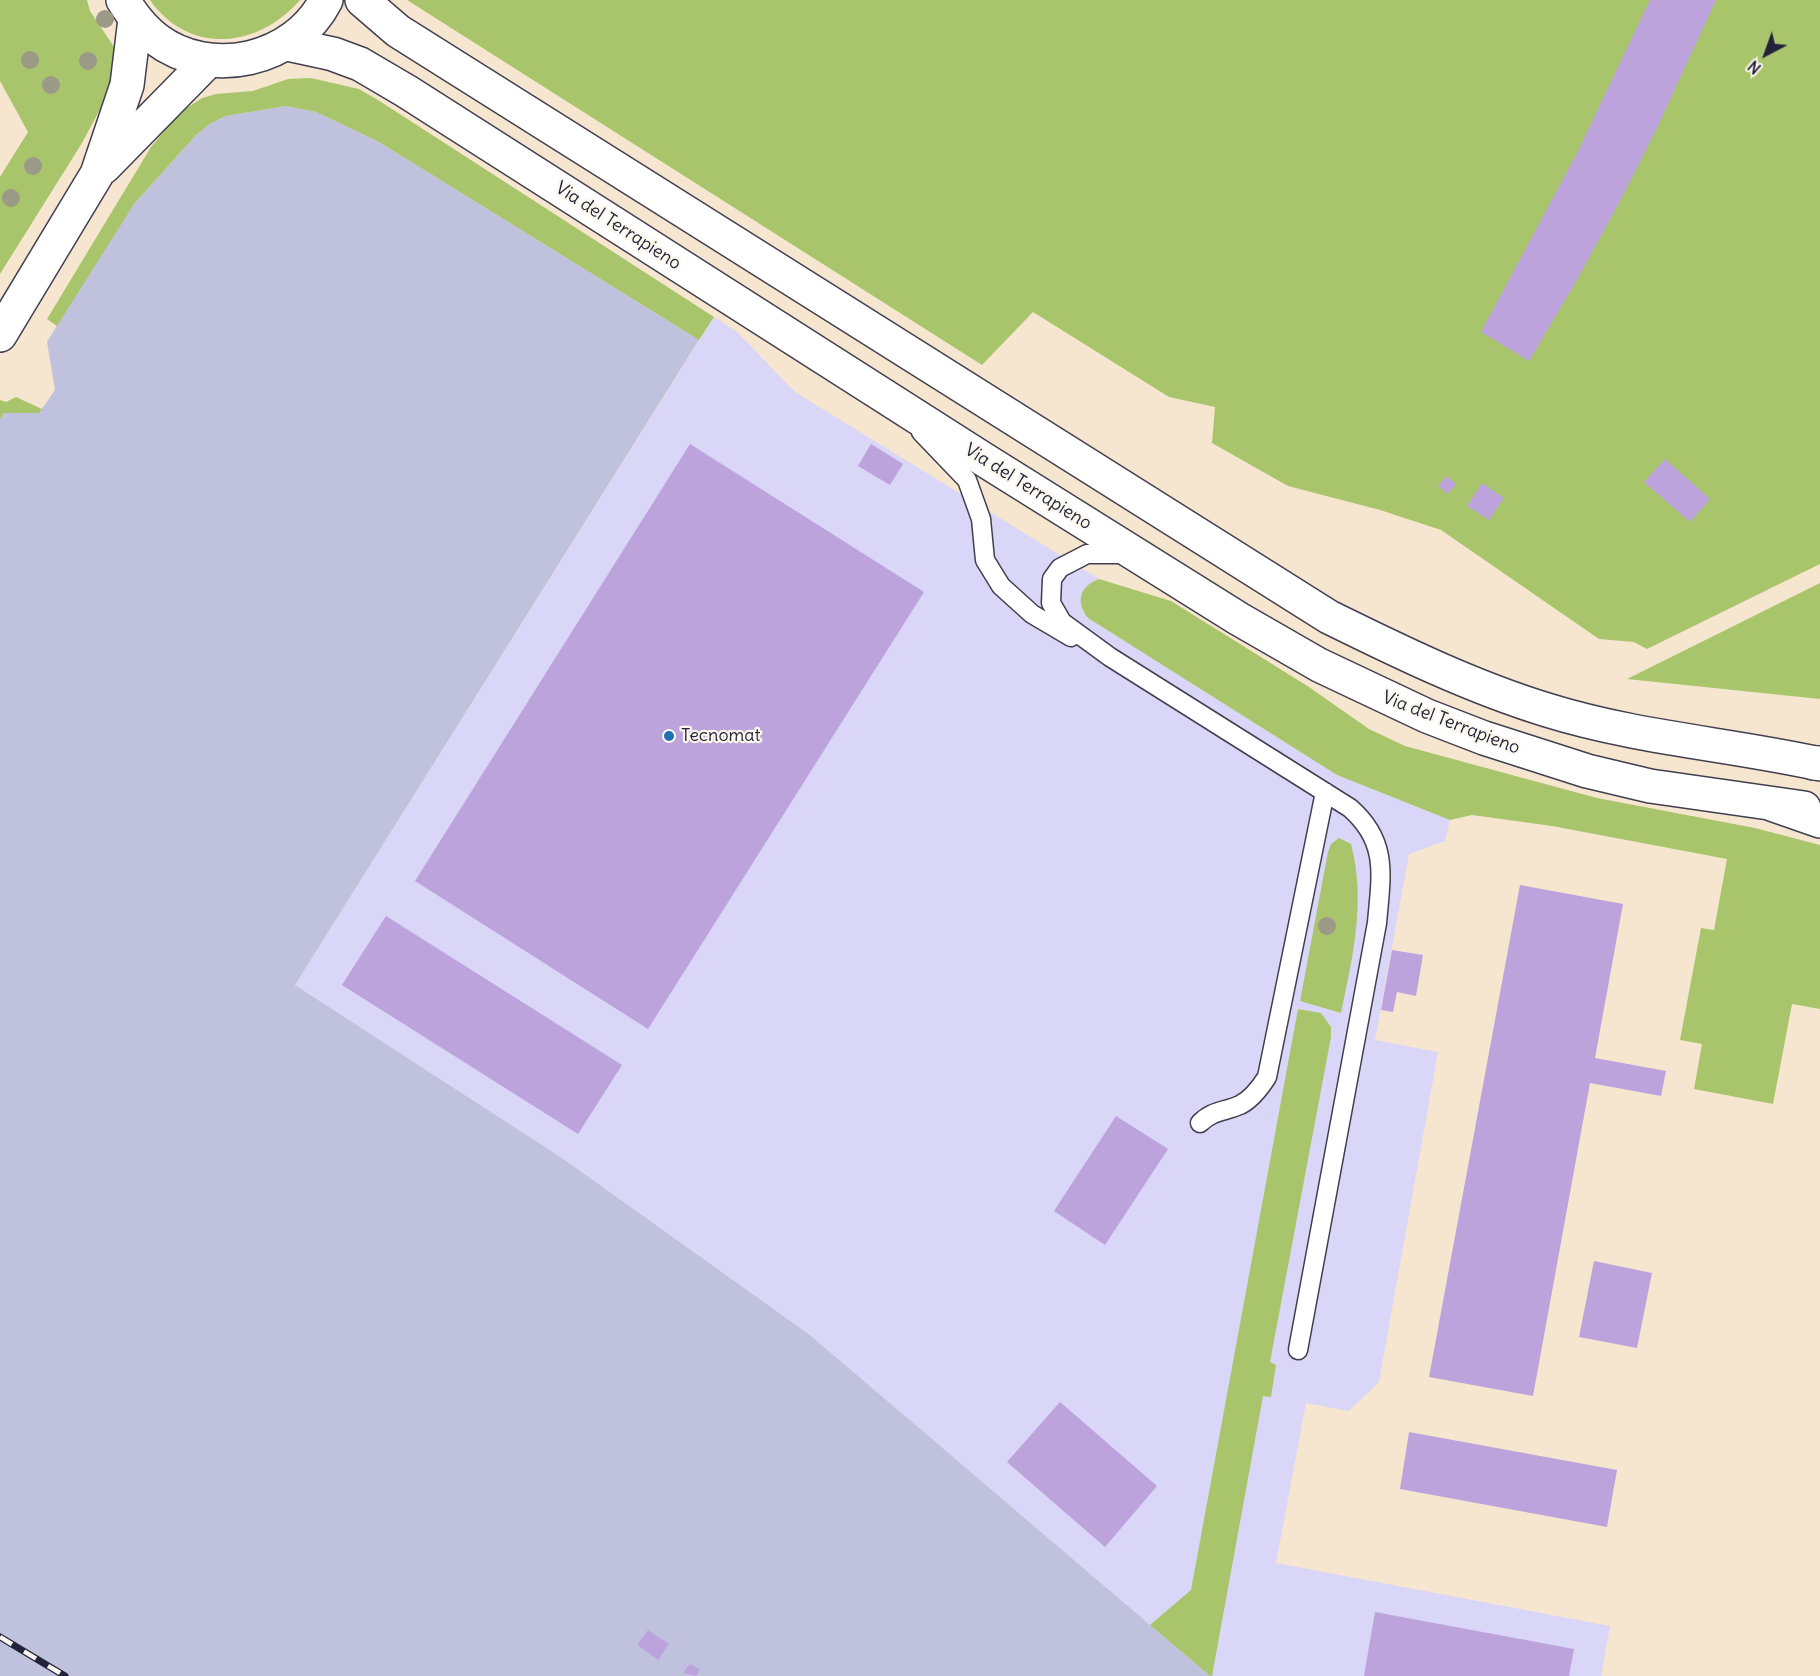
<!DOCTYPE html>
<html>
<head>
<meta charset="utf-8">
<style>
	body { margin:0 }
	#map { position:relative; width:1820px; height:1676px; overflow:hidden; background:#f6e6cf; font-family:Delius,sans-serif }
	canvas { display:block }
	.north { position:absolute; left:1736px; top:24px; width:60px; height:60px; -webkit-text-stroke:4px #fbf7ec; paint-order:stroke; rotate:221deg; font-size:16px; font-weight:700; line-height:24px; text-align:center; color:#22223b }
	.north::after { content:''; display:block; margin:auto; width:21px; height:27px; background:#22223b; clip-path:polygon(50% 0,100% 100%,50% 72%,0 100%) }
</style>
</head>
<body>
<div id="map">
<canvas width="1820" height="1676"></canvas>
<div class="north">N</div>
</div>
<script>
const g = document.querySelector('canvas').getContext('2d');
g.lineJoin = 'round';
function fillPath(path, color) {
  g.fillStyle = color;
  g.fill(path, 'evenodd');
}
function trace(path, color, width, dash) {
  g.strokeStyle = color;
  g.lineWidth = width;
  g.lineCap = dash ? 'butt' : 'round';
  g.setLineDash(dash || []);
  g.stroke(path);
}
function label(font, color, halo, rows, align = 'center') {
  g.font = font + ' Delius,sans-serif';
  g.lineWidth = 4.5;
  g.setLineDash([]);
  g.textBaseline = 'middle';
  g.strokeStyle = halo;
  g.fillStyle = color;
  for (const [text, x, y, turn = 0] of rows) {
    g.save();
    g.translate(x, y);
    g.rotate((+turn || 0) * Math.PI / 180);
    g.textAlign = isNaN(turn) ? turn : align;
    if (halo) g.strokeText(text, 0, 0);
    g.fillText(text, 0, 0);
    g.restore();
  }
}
fillPath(new Path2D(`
	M714,317L736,331L795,392L1099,579L1093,581L1082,611L1088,618L1337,775L1450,820L1445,841L1409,854L1375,1040L1438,1052L1379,1382L1349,1411L1306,1403L1276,1563L1610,1626L1601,1676H1210L810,1335L562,1158L295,985Z`), '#d9d6f7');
fillPath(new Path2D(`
	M286,106L316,112L379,142L699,340L295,985L562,1158L810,1335L1210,1676H0V419L4,413H39L42,409L55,390L47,342L117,227L134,204L196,135L211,123L226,116Z`), '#c0c2dd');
fillPath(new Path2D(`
	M0,0H87L90,11L116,50L113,85L82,143L0,274V177L28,132L0,81Z
	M150,0H300C259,48 189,56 150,0Z
	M407,0H1820V564L1647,649L1634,642L1599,639L1441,530L1380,510L1288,486L1212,443L1215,407L1169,397L1033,312L982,365Z
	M311,78L359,89L378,100L714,317L699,340L379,142L316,112L286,106L226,116L211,123L196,135L134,204L57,326L47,319L151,147L178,114L202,98L216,94L253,91L288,79Z
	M16,397L42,409L39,413H4L0,419V400L6,402Z
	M1099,579L1171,601L1309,687L1369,729L1405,746L1597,798L1755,828L1820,845V1009L1792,1004L1773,1104L1694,1089L1702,1044L1680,1040L1701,928L1714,930L1727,859L1552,826L1472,815L1450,820L1337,775L1088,618C1075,602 1080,586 1099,579Z
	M1820,583V699L1627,679Z
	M1339,838L1351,844C1366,901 1353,956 1341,1013L1300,1001L1328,852L1331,844Z
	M1298,1009L1321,1013L1331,1027V1037L1270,1362L1276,1365L1271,1397L1263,1396L1212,1676H1210L1150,1625L1191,1590Z`), '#a9c56c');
fillPath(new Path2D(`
	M1650,0H1716L1656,130L1619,203L1574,285L1529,361L1481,332L1577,153Z
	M690,444L924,592L648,1029L415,881Z
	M871,444L903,464L890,485L858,466Z
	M1665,459L1710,499L1690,522L1644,482Z
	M1447,476L1456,484L1448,494L1438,486Z
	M1482,483L1504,498L1489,520L1467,506Z
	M1520,885L1623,904L1595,1058L1666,1071L1661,1096L1590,1083L1533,1396L1429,1377Z
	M386,916L622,1065L578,1134L342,985Z
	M1392,950L1423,955L1416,996L1397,992L1393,1012L1381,1010Z
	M1116,1116L1168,1149L1105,1245L1054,1211Z
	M1594,1261L1652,1273L1637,1348L1579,1337Z
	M1060,1402L1157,1486L1105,1547L1007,1462Z
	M1409,1432L1617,1470L1607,1527L1400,1489Z
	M1375,1612L1574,1649L1569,1676H1364Z
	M648,1630L669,1644L658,1660L637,1645Z
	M690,1664L700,1670L696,1676L683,1673Z`), '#bca3dc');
const service = new Path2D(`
	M921,432L967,480L981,519L985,560L1001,586L1032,614L1071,637
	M1128,554H1087L1060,568L1052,579L1051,603L1062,622L1110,657L1350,808C1389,842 1381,876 1377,923L1298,1350
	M1200,1123C1213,1110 1224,1112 1240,1105C1252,1099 1260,1088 1267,1077L1325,792`);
const tertiary = new Path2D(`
	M104,167L208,61
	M0,335L97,174L127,85L135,19`);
const primary = new Path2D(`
	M123,0C132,15 142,28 156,39C210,80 295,61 326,0
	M362,0L398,31L1329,617C1400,652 1472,687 1547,710C1637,738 1729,744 1820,764
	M287,44L333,54L360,64L406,91L983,459L1239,619L1319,665L1427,716L1484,738L1587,771L1650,786L1804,808`);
const motorway = new Path2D(`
	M1814,763H1820
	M1774,805L1820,821`);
trace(service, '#423f51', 21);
trace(tertiary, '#423f51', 36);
trace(primary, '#423f51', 36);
trace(motorway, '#423f51', 36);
trace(service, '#fff', 18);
trace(tertiary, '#fff', 33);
trace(primary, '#fff', 33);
trace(motorway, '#fff', 33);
const rail = new Path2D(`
	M0,1637L65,1676`);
trace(rail, '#22223b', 7);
trace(rail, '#fbf7ec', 4.5, [14]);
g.fillStyle = '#9b9a87';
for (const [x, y] of [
	[105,19],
	[30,60],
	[88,61],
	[51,85],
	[33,166],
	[11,198],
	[1327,926]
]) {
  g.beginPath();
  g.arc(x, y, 9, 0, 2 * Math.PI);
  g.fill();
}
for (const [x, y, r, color] of [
	[669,736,6,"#1f6fb2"]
]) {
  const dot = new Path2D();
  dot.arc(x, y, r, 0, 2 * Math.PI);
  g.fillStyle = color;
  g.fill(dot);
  trace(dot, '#fbf7ec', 2);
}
label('18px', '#22223b', '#fbf7ec', [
	["Via del Terrapieno",618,226,33],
	["Via del Terrapieno",1028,487,32],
	["Via del Terrapieno",1451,723,21]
]);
label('18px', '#22223b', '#fbf7ec', [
	["Tecnomat",681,736]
], 'left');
</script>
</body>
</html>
